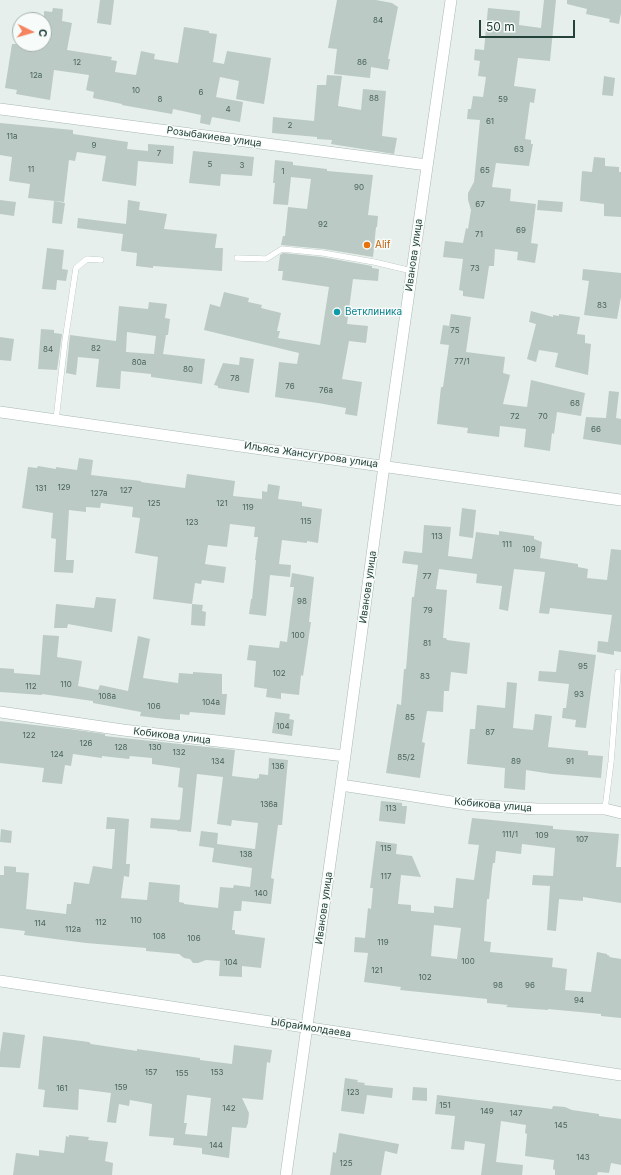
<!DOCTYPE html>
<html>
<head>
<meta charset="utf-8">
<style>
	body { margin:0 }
	#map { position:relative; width:621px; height:1175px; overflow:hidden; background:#e6efeb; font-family:Inter,sans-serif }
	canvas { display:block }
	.north { position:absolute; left:12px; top:12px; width:40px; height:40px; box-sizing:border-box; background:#f7fbf9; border:1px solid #a3b1ad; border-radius:50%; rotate:95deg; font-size:11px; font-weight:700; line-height:16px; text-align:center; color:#24423a }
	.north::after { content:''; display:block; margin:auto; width:14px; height:18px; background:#f4845f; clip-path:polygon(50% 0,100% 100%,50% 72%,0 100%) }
	.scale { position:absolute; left:479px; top:20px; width:96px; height:18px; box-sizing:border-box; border:2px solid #24423a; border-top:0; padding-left:5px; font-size:12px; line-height:14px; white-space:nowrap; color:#24423a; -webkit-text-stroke:3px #f7fbf9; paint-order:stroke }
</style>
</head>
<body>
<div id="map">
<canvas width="621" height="1175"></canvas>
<div class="north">С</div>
<div class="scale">50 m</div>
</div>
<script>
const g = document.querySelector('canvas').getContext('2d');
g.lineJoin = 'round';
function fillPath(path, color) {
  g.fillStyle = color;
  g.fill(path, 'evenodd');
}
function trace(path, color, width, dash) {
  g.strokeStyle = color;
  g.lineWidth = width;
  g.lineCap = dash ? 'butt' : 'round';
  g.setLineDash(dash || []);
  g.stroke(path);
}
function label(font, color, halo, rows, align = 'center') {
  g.font = font + ' Inter,sans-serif';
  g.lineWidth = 3;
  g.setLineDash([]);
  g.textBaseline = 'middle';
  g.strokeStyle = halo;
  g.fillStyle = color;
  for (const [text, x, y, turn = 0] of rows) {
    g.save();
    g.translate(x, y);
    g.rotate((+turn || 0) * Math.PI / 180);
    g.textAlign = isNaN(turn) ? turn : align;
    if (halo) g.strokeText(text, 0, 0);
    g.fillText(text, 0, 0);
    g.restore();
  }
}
fillPath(new Path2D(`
	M100,0H114L111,25L97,23Z
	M337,0H376L392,3L398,7L388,59H390L388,70L371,67L370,78L334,74L337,49L328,48Z
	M544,0H556L550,61L518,58L514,86L536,89L534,103L530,102L525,139L531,140V144H533L529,166L496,163L492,187L511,189L510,201L536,204L531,243L538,244L535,263L517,260L518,252L495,249L494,266H489L484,299L463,296V291L459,290L463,259L443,257L445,241L463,243L466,228L468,229L471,210L468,200V193L474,182L480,120L467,119L468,109H471L473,96L483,97L486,77L478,76L480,61L474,60L475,49L484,50L488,8L520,11L519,25L541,28Z
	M567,0H621V13L619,24L609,22L610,19L586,14L587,9L567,4Z
	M53,8L63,9L62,21L72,23L67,50L112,57L111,60L117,61L115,72L136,75L141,51L155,54L154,59L178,63L184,27L209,31V33L217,34L213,62L224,64L227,51L271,58L264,104L236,99L239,81L220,77L216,97L243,102L240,122L212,117L210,125L200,123L201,115L173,109L172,114L122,105V104L93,98L94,92L86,90L89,75L54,70L50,100L16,94L17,90L5,88L12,44H44V11L52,12Z
	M327,75L342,76L338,106L361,110L363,89L386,91L382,136L397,138L394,154L331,144L332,140L317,139V137L272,133L273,117L314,121L317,85H326Z
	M604,76L615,78L613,96L602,95Z
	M0,123L73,130V134L128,142L127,149L148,151V144L174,146L173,164L138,161L136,186L102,181L106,156L77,152L75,161L69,160L64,202L28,198L30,184L9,181L12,157L0,155Z
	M193,151L254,157L252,176L221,174L220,186L189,183Z
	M594,157L605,158V166L619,167V172H621V217L604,216V204L580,201L582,171L592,172Z
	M275,160L293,162V165L327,169V171L373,175L368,215L378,216L377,227H376L373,257L324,249L281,245L283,236H285L288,207L307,209L311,179L291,177L288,205L273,204L275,183H273Z
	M0,200L16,202L14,216L0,214Z
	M128,200L140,202L139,210L167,214L164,229L217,234L215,248H223L222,271L153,266V268L136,266L137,253L121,251L123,234L77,228L78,218L126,224Z
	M538,200L563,202L562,212L537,210Z
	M54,201L65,203L62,224L52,223Z
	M47,248L64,250L62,269L68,270L66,281L57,280L56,290L42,289Z
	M283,253L322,257L372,266V268L379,269L378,281L353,279L347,324L368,326L366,343L349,341L342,379L362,382L357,416L345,414L346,408L318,403L275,397L279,362L297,364L299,353L204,330L210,304L220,307L224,292L249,298L248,302L262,305L261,308L281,313L277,331H280L278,338L320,345L329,287L282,280L283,271H278L280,255Z
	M583,269L621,273V297L617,319L584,315L589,281L582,280Z
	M149,302L167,304L165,318L170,319L168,335H166L163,354L205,359L202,384L151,377V374L121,371L120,389L96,387L99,359L78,357L76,375L66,373L70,335L116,341L119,306L148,309ZM127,332L156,336L154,354L126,352Z
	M531,311L553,317V315L559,316V314L580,317L577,334L585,335V343L591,344L588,375L555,367L558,353L539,350L536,362L527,359L536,324L529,322Z
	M451,314L471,317L466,352L505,357L503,373L510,375L503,404L527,407L531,380L585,393L581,416L557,412L554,434L552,433L550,451L524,447L526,429L500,426L499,437L467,433L468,428L437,424L441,387H443L449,345L440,344L443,325L449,326Z
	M41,329L54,330V333L62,334L57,370L38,369Z
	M0,337L14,339L11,361L0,360Z
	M240,357L254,359L249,393L218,388V386L214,385L223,363L239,365Z
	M609,391L619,392L616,418L621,419V445L583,439L586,417L606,418Z
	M79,458L93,460L91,475L141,481V482L185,488L187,474L235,481L233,496L262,499V491L267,492L268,484L280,486L278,499L302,502V506L322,509L318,543L307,541V543L282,540L279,564L291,565L290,577L270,575L266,616L249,614L251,599H252L256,560H255L258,537H254L255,527L230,524L227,547L208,545L205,564L226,567L224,583L202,580L201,584L195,583L192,604L153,599L158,557L135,553L140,518L132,517L133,507L101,503L100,508L86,507V512L69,510L66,560H74L73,573L54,572L56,539L51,538L53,513L22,508L28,467L37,468L38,466L56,469V467L77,470Z
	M462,508L476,510L473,538L459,536Z
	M424,525L451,527L448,556L472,559L476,532L499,535V531L534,536V539L542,542L540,558L578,564V567L588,569L587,578L607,580L611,549L621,550V652L614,651V655L597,652L598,641L608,642L612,615L550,608L549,614L539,613L545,572L514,569L508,611L499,609L502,586L476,583L477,574L439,569L436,589L447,590L443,638H446L447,640L470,643L467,674L451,672L449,691H444L443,712L427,711L422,742L425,743L420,778L386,773L397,704L401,705L404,669H406L412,597H414L418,565L402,563L404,551L422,553Z
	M292,573L314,577L309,622H311L303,676L301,675L299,695L281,693V699L266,697L267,689L254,687L256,661L247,660L249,645L279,648L280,641L287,642L294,587H290Z
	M96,597L116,599L112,632L68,624L67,628H54L56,604L94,608Z
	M192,604L203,605L202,611L206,612L205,626L191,625Z
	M43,635L59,636L57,657L82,661L78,686L98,690L100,685L128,691L138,636L150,639L143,678L178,683L179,673L193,674V672L222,674V694H227L225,715L190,712L189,715L180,714V720L165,719L140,716L141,712L93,703V701L42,694V695L0,692V668L14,669V673L40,675Z
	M559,650L596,655L586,728L575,727L576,720L562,718L563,708H566L569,684L538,681L539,671L556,672Z
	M507,682L517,683L513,728L533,730L535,714L552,716L548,747L588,751V755L603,756L601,778L552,774L526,770L525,790L504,788L505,768L467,764L470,729H475L477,705L505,708Z
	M275,712L290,714L289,719L294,720L292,736L272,733Z
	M0,721L69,729L105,734V736L235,750L232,776L257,779V778H259V774L268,775L269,758L288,760L282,825H278L271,878L274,879L271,904L242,901L241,911H234L232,930H235V934L265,938L261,968L242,966V977L219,976L220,961L206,960L198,963H193L190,959L184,958L179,954L146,951V948L86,943L24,935L25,931L0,928V875H4V866L16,867V872L29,873L26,909L66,914L67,904H71L74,882L89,884L93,866L112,869L115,829H106L107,817L129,819L126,864H130L129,877L124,876L121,898L147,900L149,882L180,885L179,902L184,903V904L218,908L220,887L233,888L234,885L250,887L252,868L212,862L214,848L199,846L201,831L218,833L217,844L255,849L258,823L232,820L231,826L217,824L223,777L197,774L191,832L177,831V830L150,828L151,818L178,820L180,819L183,788L178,787L180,768L152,764V758L130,756L129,759L102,756V758L73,754L71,766L65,765L62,784L42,782L44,768L0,763Z
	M381,801L402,803V806H407L405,824L379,821Z
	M472,818L553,826V829L619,834L616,867H621V903L583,897V901L559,899L556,931L547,930L550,886L532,885L533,875L553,876L555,848L522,844L521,854L496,851L495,863H493L492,870L489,899H487L484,941L491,942L490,952L553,958L552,967L567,969L565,990L591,992L597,952L607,954V955L610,956L609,957L621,959V1018L601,1016V1014L548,1009V1010L506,1007L508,1005L487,1003V999L400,990L401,987L364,982L368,953L354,952L355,937L365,938L368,908L371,909L373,888H370L376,841L397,844L396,854L412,856L421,877L401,875L398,904L411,905V911L434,913V906L453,908L456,878L474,880L479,845L468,844ZM434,925L461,928L457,959L431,956Z
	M1,829L12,831L11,843L0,842Z
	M3,1032L25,1035L20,1068L0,1067V1053Z
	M43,1036L89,1042L91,1044L137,1051V1049L200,1058V1060L232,1064L234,1045L272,1050L270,1063L267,1062L263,1100L242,1098L249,1113L248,1123L246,1128L232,1127L229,1158L202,1154V1148L173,1145L174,1138L149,1136L152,1104L130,1100L129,1106L119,1104L116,1123L107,1122L111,1093L79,1089L78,1110L43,1107L45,1090L38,1089ZM187,1095L211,1098L207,1136L185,1134L187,1123H184Z
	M345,1078L358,1080L357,1082L365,1083L364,1085L393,1088L392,1098L367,1095L364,1114L341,1111Z
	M413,1087L427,1088V1101L412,1100Z
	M437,1095L552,1109L553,1106L565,1107L572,1110L599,1114V1116L621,1119V1165L611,1163L609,1173L598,1172L597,1175H555V1170L553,1169L554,1160L525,1156L527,1134L525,1133L526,1125L501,1121L496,1162L523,1165L522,1175H481L485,1144L465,1141L464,1150L451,1149L455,1116L435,1114Z
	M339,1133L399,1144L397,1154L385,1151L381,1175H330L333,1152L336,1153Z
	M69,1135L89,1137L88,1140L108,1142L105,1161L113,1163L112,1175H13L16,1153L39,1156V1150L64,1153L66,1136L69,1137Z`), '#bbcac4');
const lane = new Path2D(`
	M237,258L266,259L282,249L323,253L374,262L412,271
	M56,420L65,341L76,268L87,259L101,260
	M605,809L611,762L618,672`);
const street = new Path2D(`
	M0,109L427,165
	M0,412L621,500
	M0,712L123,730L345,756
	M341,785L471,805L537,809H605L621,813
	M0,981L621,1075
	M286,1175L341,785L384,466L451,0`);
trace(lane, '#a8b8b2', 6);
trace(street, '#a8b8b2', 12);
trace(lane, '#fff', 5.5);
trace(street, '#fff', 11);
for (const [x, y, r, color] of [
	[367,245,4,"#e8710a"],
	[337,312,4,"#0f9aa8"]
]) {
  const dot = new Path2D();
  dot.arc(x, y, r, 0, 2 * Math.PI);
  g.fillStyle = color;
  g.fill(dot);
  trace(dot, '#f7fbf9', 1.5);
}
label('8px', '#4a645c', null, [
	["84",378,21],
	["12",77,63],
	["86",362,63],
	["12а",36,76],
	["10",136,91],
	["6",201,93],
	["88",374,99],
	["8",160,100],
	["59",503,100],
	["4",228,110],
	["61",490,122],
	["2",290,126],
	["11а",12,137],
	["9",94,146],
	["63",519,150],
	["7",159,154],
	["5",210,165],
	["3",242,166],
	["11",31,170],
	["65",485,171],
	["1",283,172],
	["90",359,188],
	["67",480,205],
	["92",323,225],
	["69",521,231],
	["71",479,235],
	["73",475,269],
	["83",602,306],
	["75",455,331],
	["82",96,349],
	["84",48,350],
	["77/1",462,362],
	["80а",139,363],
	["80",188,370],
	["78",235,379],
	["76",290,387],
	["76а",326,391],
	["68",575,404],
	["72",515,417],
	["70",543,417],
	["66",596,430],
	["129",64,488],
	["131",41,489],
	["127",126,491],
	["127а",99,494],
	["125",154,504],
	["121",222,504],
	["119",248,508],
	["115",306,522],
	["123",192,523],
	["113",437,537],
	["111",507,545],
	["109",529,550],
	["77",427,577],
	["98",302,602],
	["79",428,611],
	["100",298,636],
	["81",427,644],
	["95",583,667],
	["102",279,674],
	["83",425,677],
	["110",66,685],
	["112",31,687],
	["93",579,695],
	["108а",107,697],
	["104а",211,703],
	["106",154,707],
	["85",410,718],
	["104",283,727],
	["87",490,733],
	["122",29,736],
	["126",86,744],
	["128",121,748],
	["130",155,748],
	["132",179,753],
	["124",57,755],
	["85/2",406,758],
	["134",218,762],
	["89",516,762],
	["91",570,762],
	["136",278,767],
	["136а",269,805],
	["113",391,809],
	["111/1",510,835],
	["109",542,836],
	["107",582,840],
	["115",386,849],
	["138",246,855],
	["117",386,877],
	["140",261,894],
	["110",136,921],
	["112",101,923],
	["114",40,924],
	["112а",73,930],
	["108",159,937],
	["106",194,939],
	["119",383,943],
	["100",468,962],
	["104",231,963],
	["121",377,971],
	["102",425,978],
	["98",498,986],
	["96",530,986],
	["94",579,1001],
	["157",151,1073],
	["153",217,1073],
	["155",182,1074],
	["159",121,1088],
	["161",62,1089],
	["123",353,1093],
	["151",445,1106],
	["142",229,1109],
	["149",487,1112],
	["147",516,1114],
	["145",561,1126],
	["144",216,1146],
	["143",583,1158],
	["125",346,1164]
]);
label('10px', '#24423a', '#f7fbf9', [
	["Розыбакиева улица",214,137,8],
	["Иванова улица",414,255,-82],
	["Ильяса Жансугурова улица",311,455,8],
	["Иванова улица",368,587,-82],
	["Кобикова улица",172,736,7],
	["Кобикова улица",493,805,5],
	["Иванова улица",324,908,-82],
	["Ыбраймолдаева",311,1028,9]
]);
label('10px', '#c56008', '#f7fbf9', [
	["Alif",375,245]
], 'left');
label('10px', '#0d838f', '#f7fbf9', [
	["Ветклиника",345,312]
], 'left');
</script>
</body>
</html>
